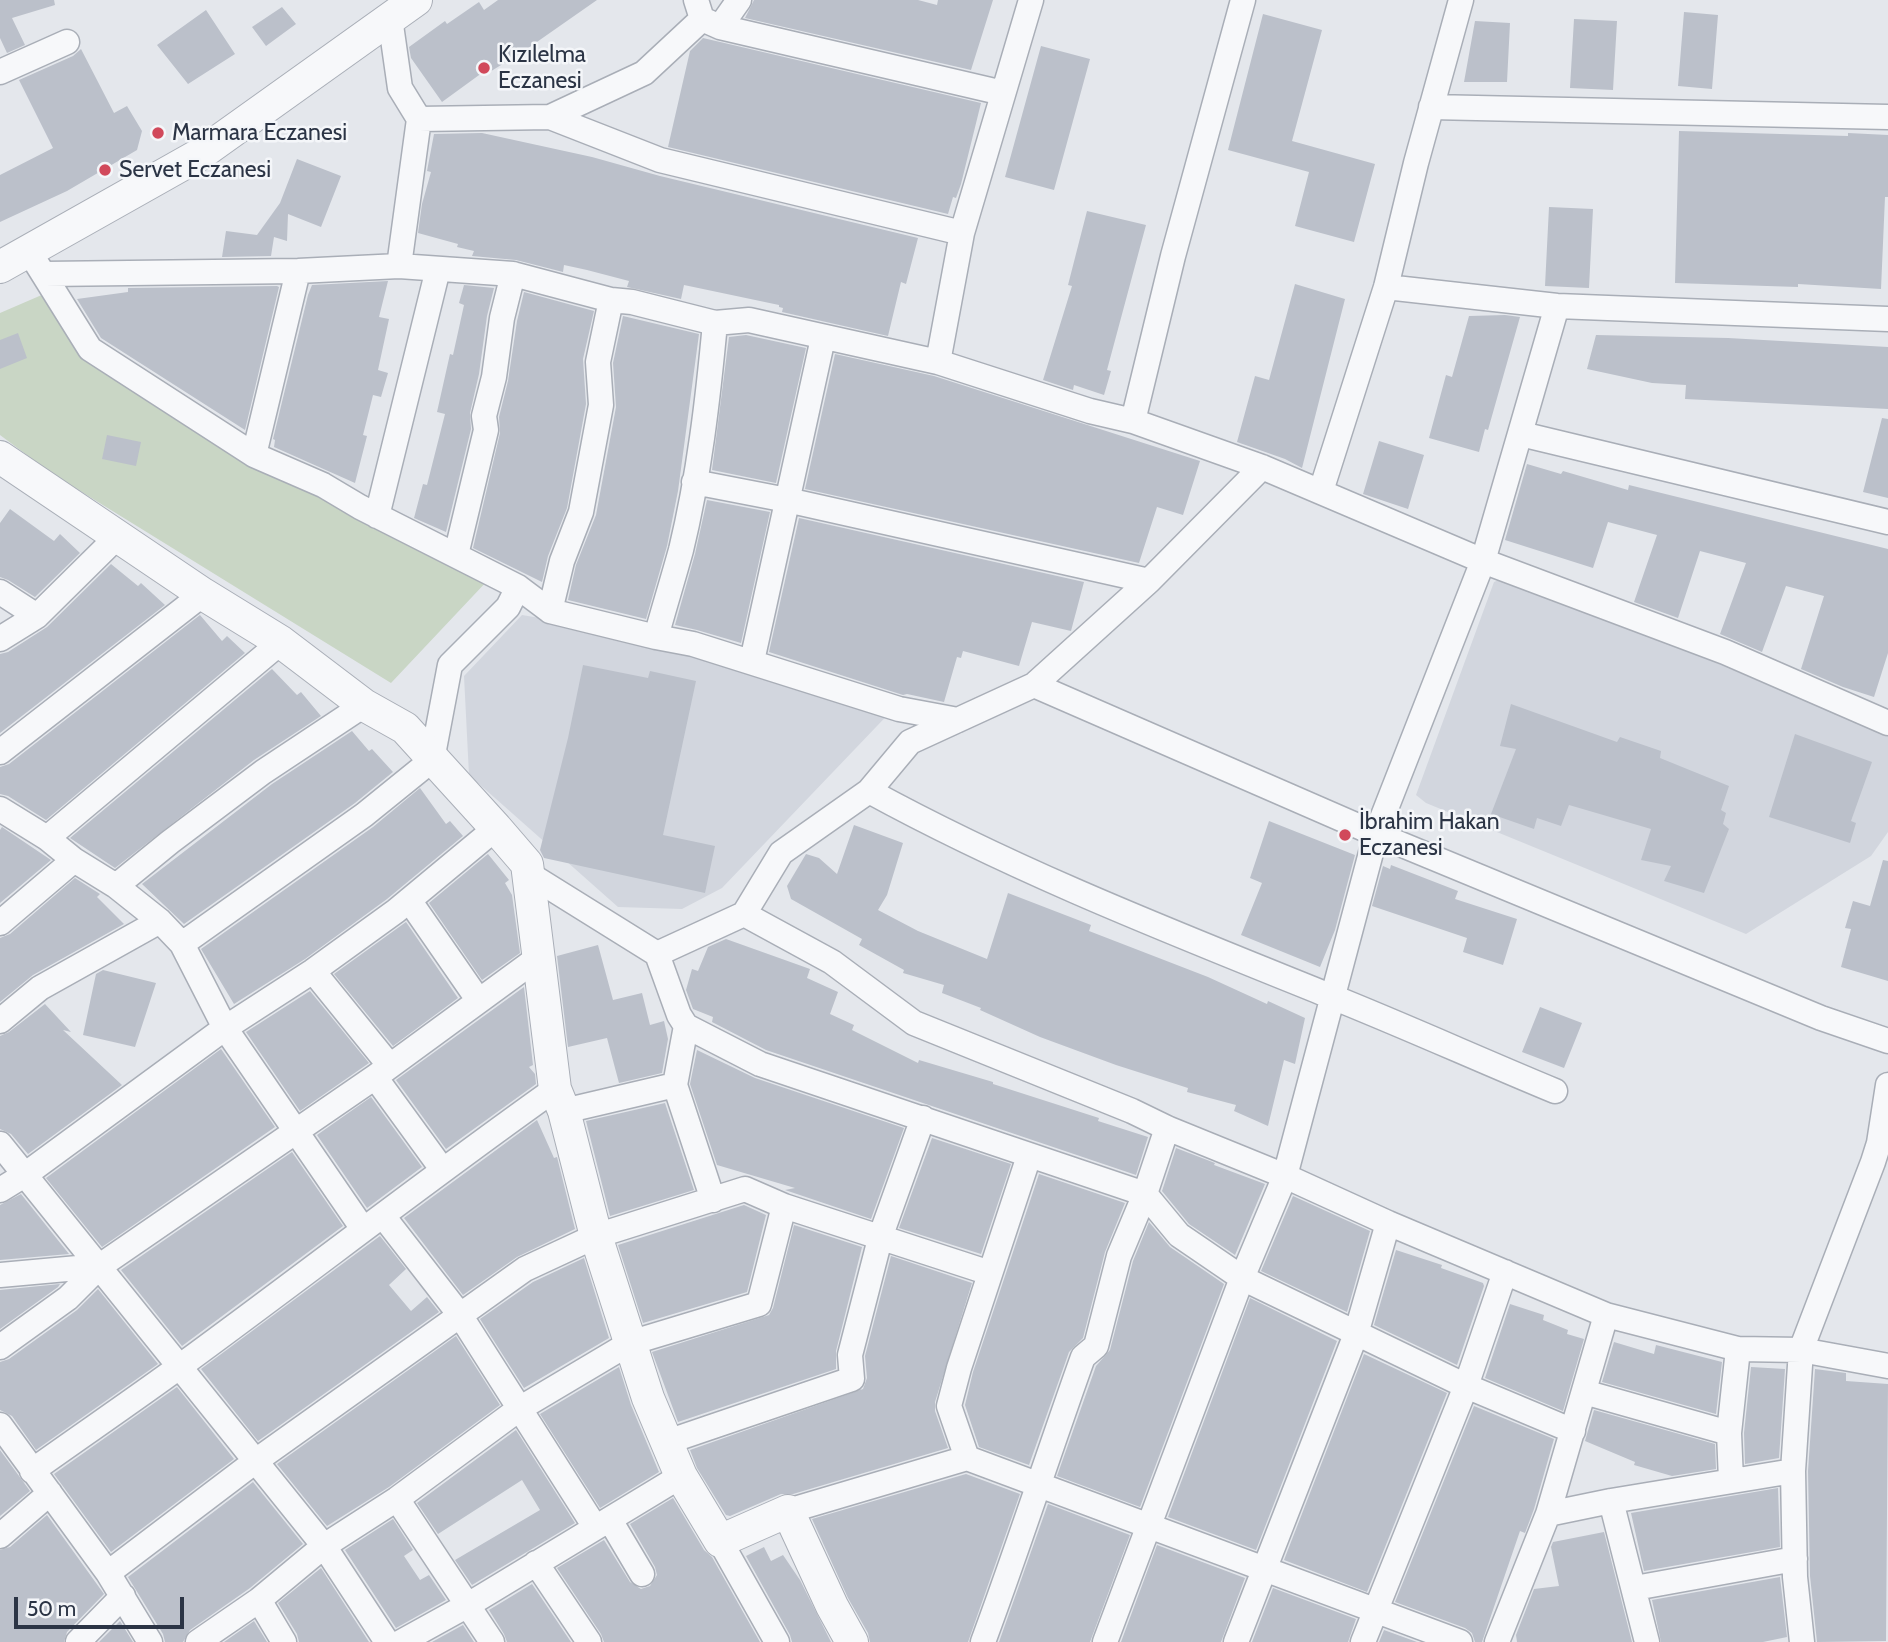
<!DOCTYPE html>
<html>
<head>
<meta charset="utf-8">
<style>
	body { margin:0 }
	#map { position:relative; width:1888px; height:1642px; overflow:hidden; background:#e4e7ec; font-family:Cabin,sans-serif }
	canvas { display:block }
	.scale { position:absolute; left:14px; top:1597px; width:170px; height:32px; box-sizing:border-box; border:4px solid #2b3445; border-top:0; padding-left:9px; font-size:21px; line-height:24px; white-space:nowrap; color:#2b3445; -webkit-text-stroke:5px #f4f6f9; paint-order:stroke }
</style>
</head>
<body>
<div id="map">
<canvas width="1888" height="1642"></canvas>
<div class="scale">50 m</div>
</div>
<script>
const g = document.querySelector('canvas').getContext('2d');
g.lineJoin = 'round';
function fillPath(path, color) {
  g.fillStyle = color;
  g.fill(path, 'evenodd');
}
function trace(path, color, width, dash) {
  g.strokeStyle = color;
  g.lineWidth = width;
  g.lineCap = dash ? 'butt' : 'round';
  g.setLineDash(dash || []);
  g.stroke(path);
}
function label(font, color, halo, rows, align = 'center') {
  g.font = font + ' Cabin,sans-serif';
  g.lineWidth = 5;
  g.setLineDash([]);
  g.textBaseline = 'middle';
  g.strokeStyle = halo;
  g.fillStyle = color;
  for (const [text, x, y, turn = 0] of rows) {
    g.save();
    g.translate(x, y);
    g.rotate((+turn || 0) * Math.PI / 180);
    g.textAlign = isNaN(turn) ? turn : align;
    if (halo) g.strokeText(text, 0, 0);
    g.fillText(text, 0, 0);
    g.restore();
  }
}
fillPath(new Path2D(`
	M1510,575L1888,736V832L1871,856L1746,934L1426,803L1416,795L1494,582Z
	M522,615L688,643L899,703L722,888L682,909L618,907L469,775L464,676Z`), '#d2d6de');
fillPath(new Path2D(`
	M44,294L94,363L489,579L391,683L51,473L0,435V313Z`), '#c9d6c5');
fillPath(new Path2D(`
	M0,0H54L55,5L12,18L25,45L7,53L0,38Z
	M498,0H597L524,51L488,73L486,70L442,102L411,58L409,47L445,21L447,24L479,2L484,10Z
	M754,0H918L937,5L938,0H993L971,70L745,18Z
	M282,7L296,24L266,46L252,27Z
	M206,10L235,54L188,84L157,45Z
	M1684,12L1718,15L1712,89L1678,86Z
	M1263,14L1322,30L1292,141L1375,164L1354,242L1295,226L1309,172L1228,150Z
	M1574,19L1617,21L1613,90L1570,88Z
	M1475,21L1510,23L1507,82H1464Z
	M703,38L981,103L961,184L956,198L953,197L948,214L668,147L690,51Z
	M1041,46L1090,59L1054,190L1005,177Z
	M81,49L114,113L127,106L142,131L137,150L67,191L0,222V175L53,148L19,80L73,56Z
	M1679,131L1848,136V133L1888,135V197H1885L1881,289L1798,284V287L1675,283Z
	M482,133L592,157L660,176L918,238L906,284L901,282L888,336L782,312L783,308L779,307V305L684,285L681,299L627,287L629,281L587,270L564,265L563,272L516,260L472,256L474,251L457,247L458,244L418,233L422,204L431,172L427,171L434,134Z
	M297,159L341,176L321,227L288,214L287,241L274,237L271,256L222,257L226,231L257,235L280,203Z
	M1549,207L1593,209L1589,288L1545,286Z
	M1087,211L1146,225L1107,370L1111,371L1104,395L1074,385L1073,390L1043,380L1072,286L1068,285Z
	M388,281L379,317L389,319L378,370L388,373L381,397L373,395L363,435L367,436L355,483L274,447L275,440L273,439L308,295L312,285Z
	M1295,284L1345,299L1302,468L1285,459L1237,442L1255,376L1269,380Z
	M464,285L494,288L487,316L479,374L470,413L471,429L446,532L414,518L423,484L427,485L445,414L437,412L450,354L453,355L464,305L459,303Z
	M277,286L279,287L245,430L101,338L77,299L128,292V288Z
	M524,292L594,311L583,359L586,404L567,508L548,556L542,582L473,548L500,433L499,417L508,381L517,321Z
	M1505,315L1520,317L1488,430L1485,429L1479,452L1429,438L1446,375L1452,377L1469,316Z
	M623,316L699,334L678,491L667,546L646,619L568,600L576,565L596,515L616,407L613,363Z
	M18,333L27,358L0,369V340Z
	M746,335L806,348L776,483L712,470L729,337Z
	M1596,335L1728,338L1888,347V409L1685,399L1686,385L1652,383L1587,369Z
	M835,354L934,376L1200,461L1183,515L1157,507L1139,563L805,489Z
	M1882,418L1888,419V498L1863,492Z
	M107,435L141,442L136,466L102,459Z
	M1379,441L1424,455L1408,509L1363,494Z
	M1527,464L1561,474L1563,471L1628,490L1629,485L1888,549V653L1874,697L1843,687L1801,669L1824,596L1786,586L1762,652L1720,634L1746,563L1700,551L1678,618L1634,602L1657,535L1608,522L1593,568L1505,540Z
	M707,500L770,512L741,643L697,630L675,625L695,554Z
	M10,509L54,541L60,534L80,553L35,597L8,580L0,577V523Z
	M799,518L1084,582L1071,631L1032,622L1019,666L963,651L961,658L957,657L944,702L907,694L903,695L769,652Z
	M111,564L138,586L141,583L165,605L0,733V654L8,652L47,627Z
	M200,615L222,641L227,636L245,653L46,820L8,796L0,794V767L9,764Z
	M583,665L648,678L650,671L696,681L663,835L715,846L705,893L544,858L540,850L568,738Z
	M272,669L297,695L301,692L321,716L254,760L115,868L70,838Z
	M1511,704L1617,742L1620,737L1661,751L1660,758L1729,786L1721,810L1726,813L1723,824L1729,829L1704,893L1664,881L1671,866L1641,860L1651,829L1569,805L1561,826L1537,818L1534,829L1491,814L1516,749L1500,746Z
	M352,731L369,751L372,749L393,772L355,803L184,924L142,884L272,784Z
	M1795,734L1872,762L1851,821L1856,823L1850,843L1769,817Z
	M420,788L446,824L450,821L463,836L387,899L305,959L234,1004L201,949L373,827Z
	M1269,821L1355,855L1335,930L1320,967L1241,935L1262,883L1250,878Z
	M854,825L903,843L887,895L878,910L918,931L987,959L1008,893L1091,925L1089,931L1208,977L1267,1004L1268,1001L1305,1018L1295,1064L1284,1060L1268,1126L1234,1111L1236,1105L1187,1092L1188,1088L1116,1065L1040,1037L980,1010L981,1008L942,993L944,985L903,973L904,970L859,945L862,939L791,899L787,886L806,854L819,858L837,874Z
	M2,827L51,860L0,903V830Z
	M488,854L509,880L505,883L512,895L520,953L482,980L429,903Z
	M1883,860L1888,861V981L1841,967L1851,929L1845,928L1853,901L1870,906Z
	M1391,865L1458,891L1455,899L1517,919L1503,965L1463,952L1467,938L1372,906L1383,866L1390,869Z
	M75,878L100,894L97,897L124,924L33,975L0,1002V938L10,934Z
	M406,922L458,998L393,1046L334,974Z
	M726,939L810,969L807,978L838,992L830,1014L854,1025L852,1030L918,1063L919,1060L993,1082V1084L1099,1118L1098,1121L1148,1137L1136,1175L766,1050L712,1022L713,1017L693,1009L686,990L692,969L698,971L708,947Z
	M598,945L613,1000L642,993L650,1025L664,1021L668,1039L662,1073L619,1083L607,1038L568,1047L557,956Z
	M103,970L156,983L135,1047L83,1035L96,974Z
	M524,987L533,1065L529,1067L535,1074L536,1084L446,1149L396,1080Z
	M310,991L369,1063L300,1111L246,1032Z
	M45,1004L71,1032L63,1030L122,1085L28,1154L11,1134L0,1129V1036L9,1032Z
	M1540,1007L1582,1023L1564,1068L1522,1052Z
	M221,1049L275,1127L102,1247L46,1178Z
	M697,1050L755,1078L904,1128L871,1219L785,1190L795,1188L717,1165L690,1084Z
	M371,1097L422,1167L367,1208L317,1135Z
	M665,1103L694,1190L610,1216L586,1121Z
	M537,1120L554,1158L557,1157L575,1229L517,1257L463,1295L404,1218Z
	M932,1138L1011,1164L981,1254L899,1228Z
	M1176,1148L1215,1163L1214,1165L1265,1184L1235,1255L1189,1224L1162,1191Z
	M292,1152L343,1226L182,1346L121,1270Z
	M1039,1174L1125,1203L1105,1252L1083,1338L1069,1352L1029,1465L979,1447L965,1405L973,1372Z
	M21,1194L69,1254L0,1260V1205Z
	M1293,1196L1370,1231L1347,1312L1261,1271Z
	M744,1205L766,1215L747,1292L643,1323L618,1245Z
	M1149,1222L1170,1247L1224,1284L1140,1507L1057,1476L1096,1366L1110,1350L1133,1261Z
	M794,1225L862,1247L836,1351V1369L678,1422L652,1352L769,1315L773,1308Z
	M380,1236L406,1269L389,1285L411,1311L427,1297L439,1312L258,1441L201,1369Z
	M1396,1250L1442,1265L1441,1268L1483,1283L1484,1286L1457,1365L1374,1325Z
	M891,1256L972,1283L935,1402V1411L948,1448L793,1494H781L730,1516L726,1515L697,1468L690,1450L863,1389L867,1378L865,1356Z
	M584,1258L609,1338L524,1388L480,1319L533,1282Z
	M60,1284L58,1287L0,1329V1290Z
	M98,1289L158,1364L36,1450L12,1416L0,1410V1362L9,1359L77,1310Z
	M1250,1298L1337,1341L1256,1550L1168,1517Z
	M1510,1304L1544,1315L1543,1320L1568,1330L1567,1334L1584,1339L1563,1411L1485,1378Z
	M456,1336L500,1405L389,1487L327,1526L277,1464Z
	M1614,1342L1654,1354L1656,1345L1722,1362L1716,1414L1602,1382Z
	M1364,1354L1447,1393L1367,1592L1284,1560Z
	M619,1367L631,1405L659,1472L600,1508L540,1414Z
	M1751,1367L1785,1369L1779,1458L1745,1464L1744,1433Z
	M1815,1369L1846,1373V1381L1888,1384L1886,1641L1817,1642L1810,1576L1808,1471Z
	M177,1387L234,1459L111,1552L54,1474Z
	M1474,1406L1554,1439L1534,1509L1525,1533L1520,1531L1482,1642H1475L1472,1633L1465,1628L1395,1602Z
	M1594,1410L1715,1444L1716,1469L1672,1476L1634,1465L1635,1462L1585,1441Z
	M516,1430L575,1523L472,1585L455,1560L540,1510L522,1480L438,1534L417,1503Z
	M0,1450L30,1491L0,1516Z
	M966,1474L1020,1494L968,1642H870L868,1633L848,1598L812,1519Z
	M253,1482L303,1544L250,1588L190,1630L183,1642H165L163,1634L128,1577Z
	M1778,1488L1780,1547L1644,1571L1631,1513Z
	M673,1498L704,1550L712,1557L760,1642H604L601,1634L557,1568L604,1540L630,1582L641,1589L650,1586L657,1575L655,1567L630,1524Z
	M1048,1504L1130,1535L1090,1642H999Z
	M47,1515L104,1594L67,1632L64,1642H0V1550L10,1547Z
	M393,1519L413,1550L404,1556L420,1580L429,1575L446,1600L396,1628L345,1550Z
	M1604,1532L1632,1642H1517L1516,1635L1534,1589L1559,1586L1551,1547L1553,1542Z
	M1157,1545L1245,1578L1221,1642H1121Z
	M764,1547L771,1561L783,1555L800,1580L831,1642H792L790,1635L746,1556Z
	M321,1568L369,1642H299L297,1634L278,1603Z
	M1780,1577L1787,1637L1763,1642H1661L1652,1600Z
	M532,1584L571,1642H507L504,1634L489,1610Z
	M1273,1588L1356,1619L1348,1642H1252Z
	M120,1621L133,1642H99Z
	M254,1621L267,1642H224Z
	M463,1625L474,1642H432Z
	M1384,1630L1417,1642H1379Z`), '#bbc0ca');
const minor = new Path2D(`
	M696,0L702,19L720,27L1003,93
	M390,18L400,88L419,119L550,117L660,160L962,233
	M720,27L739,0
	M0,72L67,42
	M1431,107L1888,117
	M550,117L644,73L702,19
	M37,264L90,349L254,455L323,485L360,507L518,587L550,611L656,637L693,644L899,709L958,720
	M399,266L419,119
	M45,274L298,271L399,266L513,274L611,300L632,302L715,323L749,320L938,362L1090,411L1133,421L1262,467L1483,561L1725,652L1888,723
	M1386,287L1557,306L1888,319
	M938,362L962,233L1031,0
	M1133,421L1173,256L1243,0
	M1521,434L1888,522
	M254,455L298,271
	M694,482L787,500L1149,581
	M1321,491L1386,287L1416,163L1461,0
	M377,516L438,269
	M456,555L486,430L484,416L494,377L502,318L513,274
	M0,592L37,616
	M550,611L562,561L581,512L601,405L598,362L611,300
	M656,637C664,608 673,579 681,550C699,476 708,399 715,323
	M0,639L37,616L117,537
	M752,661L823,338
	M1034,685L1376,834L1821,1018L1888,1041
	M0,752L203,594
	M869,791C1017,872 1174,933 1330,996C1405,1026 1480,1060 1555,1091
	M0,809L47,838L74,860L116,886L160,921L182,944L225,1028L363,1229
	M47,838L281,642
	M527,873L657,954L744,914L781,853L869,791L910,742L1034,685L1149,581L1262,467
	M116,886L170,842L263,772L364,705
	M409,900L479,1001
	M744,914L832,962L914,1023L1132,1111L1167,1128L1285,1176L1388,1223L1606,1315L1738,1349L1801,1350L1888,1366
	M0,923L74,860
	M182,944L364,815L432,760L450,665L508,607L518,587
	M657,954L679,1015L686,1026L675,1085L713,1200
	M313,971L390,1066
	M0,1021L40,988L160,921
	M686,1026L760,1064L1145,1194L1179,1235L1242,1278L1466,1386L1573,1431
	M375,1077L442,1169
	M564,1111L675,1085
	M0,1144L324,1546L387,1642
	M1029,1156L959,1368L949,1406L967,1458L1460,1642
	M0,1190L26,1174L225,1028L313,971L396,911L496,828
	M383,1216L460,1315L595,1527
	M0,1275L100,1266
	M0,1347L68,1298L100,1266L375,1077L539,957
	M1584,1392L1729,1433
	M0,1425L108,1573L150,1642
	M667,1442L852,1379L850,1355L881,1235L923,1118
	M32,1471C81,1436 131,1402 179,1367C305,1275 428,1179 555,1089
	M1731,1480L1729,1433L1738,1349
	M397,1499L492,1642
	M1611,1501L1647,1642
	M788,1511L967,1458
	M1548,1514L1611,1501L1793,1471
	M610,1520L642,1574
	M0,1536L50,1493
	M720,1541L777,1642
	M536,1563L589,1642
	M108,1573L257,1460L525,1269L596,1236L745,1189L784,1206L990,1273
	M1635,1588L1795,1559
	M259,1600L284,1642
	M78,1642L123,1596
	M198,1642L259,1600L324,1546L397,1499L519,1409L630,1343L759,1304L784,1206
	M401,1642L468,1605L681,1476
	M983,1642C1018,1548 1049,1452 1083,1357L1096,1346L1119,1256L1145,1194L1167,1128
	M1105,1642L1242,1278L1285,1176L1376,834L1483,561L1557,306
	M1236,1642L1356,1334L1388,1223
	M1363,1642L1466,1386L1505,1272
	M1497,1642L1548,1514L1606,1315
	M1802,1642L1795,1577L1793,1471L1801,1350L1873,1162L1879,1143L1888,1085`);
const tertiary = new Path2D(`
	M0,267L199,155L416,0
	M0,457L203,594L281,642L364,705L405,728L496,828L527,864L555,1089L564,1111L596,1236L648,1398L681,1476L720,1541L788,1511L832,1606L852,1642`);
trace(minor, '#a9aeb7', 27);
trace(tertiary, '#a9aeb7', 34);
trace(minor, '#f7f8fa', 24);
trace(tertiary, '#f7f8fa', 32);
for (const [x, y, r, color] of [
	[484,68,7,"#d1495b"],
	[158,133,7,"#d1495b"],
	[105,170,7,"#d1495b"],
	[1345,835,7,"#d1495b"]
]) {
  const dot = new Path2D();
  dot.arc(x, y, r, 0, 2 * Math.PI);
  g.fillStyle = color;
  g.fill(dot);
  trace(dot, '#f4f6f9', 2.5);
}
label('23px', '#2b3445', '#f4f6f9', [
	["Kızılelma",498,55],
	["Eczanesi",498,81],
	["Marmara Eczanesi",172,133],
	["Servet Eczanesi",119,170],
	["İbrahim Hakan",1359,822],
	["Eczanesi",1359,848]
], 'left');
</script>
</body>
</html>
